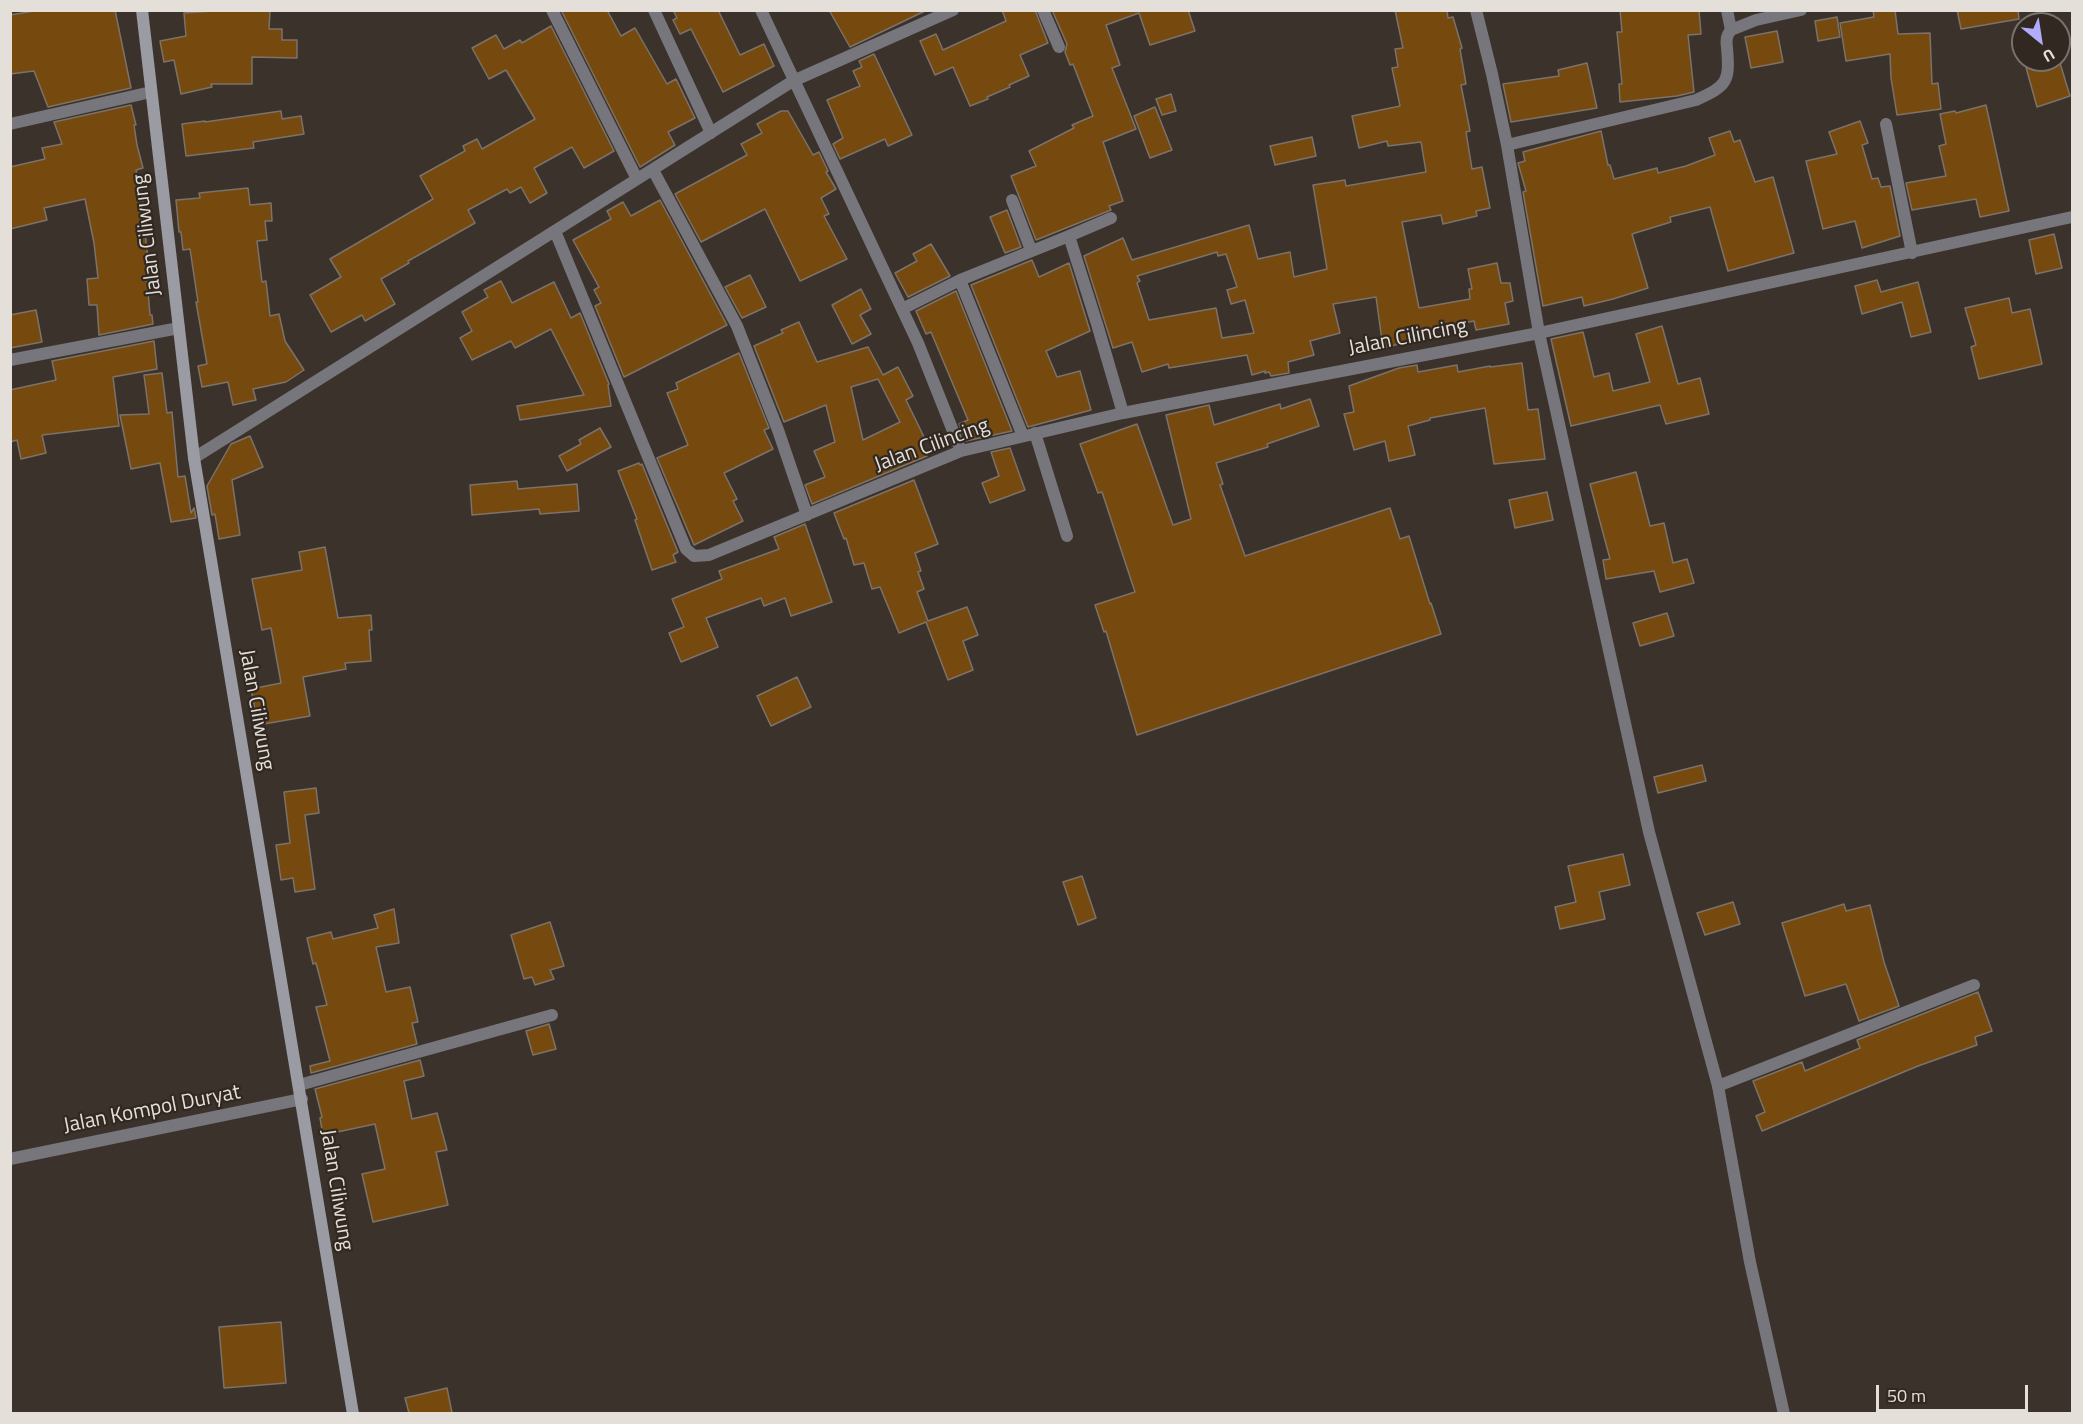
<!DOCTYPE html>
<html>
<head>
<meta charset="utf-8">
<style>
	body { margin:0 }
	#map { position:relative; width:2083px; height:1424px; overflow:hidden; background:#3b332b; font-family:"Titillium Web",sans-serif }
	canvas { display:block }
	.frame { position:absolute; inset:0; border:12px solid #e5dfda; pointer-events:none }
	.north { position:absolute; left:2011px; top:12px; width:60px; height:60px; box-sizing:border-box; background:#312921; border:2px solid #79726b; border-radius:50%; rotate:150deg; font-size:16px; font-weight:700; line-height:24px; text-align:center; color:#e5dfda }
	.north::after { content:''; display:block; margin:auto; width:21px; height:27px; background:#b1adfa; clip-path:polygon(50% 0,100% 100%,50% 72%,0 100%) }
	.scale { position:absolute; left:1876px; top:1385px; width:152px; height:27px; box-sizing:border-box; border:3px solid #e5dfda; border-top:0; padding-left:8px; font-size:18px; line-height:21px; white-space:nowrap; color:#e5dfda; -webkit-text-stroke:4px #312921; paint-order:stroke }
</style>
</head>
<body>
<div id="map">
<canvas width="2083" height="1424"></canvas>
<div class="frame"></div>
<div class="north">U</div>
<div class="scale">50 m</div>
</div>
<script>
const g = document.querySelector('canvas').getContext('2d');
g.lineJoin = 'round';
function fillPath(path, color) {
  g.fillStyle = color;
  g.fill(path, 'evenodd');
}
function trace(path, color, width, dash) {
  g.strokeStyle = color;
  g.lineWidth = width;
  g.lineCap = dash ? 'butt' : 'round';
  g.setLineDash(dash || []);
  g.stroke(path);
}
function label(font, color, halo, rows, align = 'center') {
  g.font = font + ' "Titillium Web",sans-serif';
  g.lineWidth = 4.5;
  g.setLineDash([]);
  g.textBaseline = 'middle';
  g.strokeStyle = halo;
  g.fillStyle = color;
  for (const [text, x, y, turn = 0] of rows) {
    g.save();
    g.translate(x, y);
    g.rotate((+turn || 0) * Math.PI / 180);
    g.textAlign = isNaN(turn) ? turn : align;
    if (halo) g.strokeText(text, 0, 0);
    g.fillText(text, 0, 0);
    g.restore();
  }
}
const building = new Path2D(`
	M40,10H115L131,88L48,107L34,71L10,74V15Z
	M228,10H270L269,29H282V40H297V58L252,57V84H211L212,87L181,94L174,60L164,62L160,41L186,36L184,13Z
	M561,10H607L621,36L635,28L667,84L676,79L695,118L668,132L675,145L640,167Z
	M673,10H718L740,55L764,44L774,66L723,92L691,29L680,34L673,20L677,18Z
	M829,10H927L850,47Z
	M1002,10H1035L1048,43L1020,55L1029,76L1009,85L1010,87L987,97L988,99L970,106L953,67L935,75L920,41L936,34L943,50L1006,21Z
	M1052,10H1188L1195,31L1150,45L1139,13L1106,25L1120,65L1112,68L1136,129L1103,142L1123,201L1109,206L1111,210L1036,240L1011,176L1036,166L1029,151L1074,128L1072,125L1093,116L1073,64L1070,65L1065,52L1067,44Z
	M1395,10H1447L1448,18L1453,17L1462,48L1460,49L1466,84L1461,85L1470,131L1466,132L1472,169L1482,167L1490,208L1476,211L1477,216L1443,224L1441,215L1402,222L1419,308L1470,299L1469,289H1472L1468,269L1497,263L1501,283H1510L1513,301L1505,303L1509,324L1476,330L1474,321L1417,332L1418,337L1410,338L1411,341L1383,348L1376,297L1333,304L1340,333L1310,341L1314,355L1288,362L1289,373L1271,376L1269,372L1265,373V371L1252,375L1247,355L1169,368L1168,364L1142,372L1132,342L1113,348L1084,256L1123,238L1132,260L1249,225L1258,259L1290,252L1294,277L1327,269L1313,185L1345,180L1346,186L1426,172L1421,142L1388,146L1387,141L1359,148L1352,116L1400,106L1392,68L1398,67L1395,49L1403,48ZM1217,252L1218,256L1226,254L1237,287L1227,290L1231,304L1245,300L1254,333L1222,338L1216,308L1149,320L1137,283L1140,281L1137,276Z
	M1620,10H1699L1701,34L1688,35L1694,92L1677,96L1620,102L1619,84H1622L1617,32H1622Z
	M1873,10H1895L1898,34L1930,33L1932,84L1938,83L1941,109L1897,115L1891,78L1890,54L1846,61L1840,23L1874,17Z
	M1957,10H2018L2019,19L1961,29Z
	M1837,17L1840,37L1818,41L1815,21Z
	M551,26L614,151L584,168L572,147L534,168L547,193L530,203L521,187L510,193L507,189L468,210L475,223L408,261L409,263L381,279L395,304L365,321L362,315L331,332L310,295L341,277L330,259L433,199L420,176L465,151L463,146L477,139L482,149L535,119L506,70L489,79L472,48L496,35L504,49L520,40L522,43Z
	M1777,31L1783,62L1751,68L1745,37Z
	M874,54L912,135L888,146L885,139L840,159L833,144L843,138L827,100L860,86L853,71L862,67L859,61Z
	M2024,60H2049L2051,66L2060,63L2070,96L2037,107Z
	M1587,63L1597,108L1511,122L1503,84L1559,76L1558,70Z
	M1171,94L1176,111L1162,115L1156,99Z
	M131,105L136,125H134L137,145L143,168L136,170L146,215H143L149,267L146,268L150,315H152L153,324L99,335L97,305H89L87,279L98,278L94,243L85,199L44,208L47,220L10,229V167L45,159L42,148L62,144L54,122Z
	M1986,105L2009,211L1980,217L1976,199L1912,210L1906,183L1946,176L1939,146L1946,144L1940,114L1955,111L1956,113Z
	M1155,107L1172,150L1150,158L1134,116Z
	M281,111L282,119L301,116L304,134L253,142L254,148L186,156L182,124L205,121V122Z
	M781,111H788L813,155L819,152L828,171L826,172L836,189L821,198L829,214L824,216L847,259L800,281L765,209L701,242L675,194L747,155L741,144L762,133L757,124Z
	M1860,121L1868,143L1862,145L1872,179L1878,178L1881,187L1890,186L1900,236L1862,248L1855,221L1823,229L1806,161L1837,154L1829,132Z
	M1601,131L1608,165H1610L1614,179L1657,168L1658,173L1686,166L1715,155L1709,138L1730,131L1734,142L1740,140L1755,182L1773,177L1794,253L1728,271L1710,207L1670,217L1671,222L1632,234L1648,288L1613,299L1584,306L1582,297L1543,306L1523,192L1526,191L1518,163L1525,161L1523,152Z
	M1312,137L1316,156L1275,165L1270,146Z
	M248,188L250,205L271,203L272,221H265L267,240L257,241L262,282L266,281L270,316L279,314L285,341L304,370L286,382L253,389L256,400L233,405L228,382L202,387L198,366L207,364L196,302H198L190,249L183,250L181,232H179L176,200L200,198L199,193Z
	M660,200L727,325L624,377L595,306L601,303L594,290L599,287L573,240L611,219L607,211L623,202L631,216Z
	M1007,210L1021,247L1005,253L990,217Z
	M2054,234L2062,268L2036,274L2029,240Z
	M931,244L950,276L908,297L895,273L917,261L913,254Z
	M1032,260L1039,277L1069,263L1090,331L1046,351L1057,377L1080,371L1091,410L1028,427L971,285Z
	M750,275L766,307L742,318L725,287Z
	M1877,280L1881,292L1918,282L1931,332L1911,337L1902,302L1862,314L1855,286Z
	M501,281L512,303L554,282L571,318L580,313L609,384L608,385L611,406L520,420L517,406L584,395L551,329L515,348L511,341L472,360L460,338L472,331L462,312L488,297L484,290Z
	M861,289L871,309L860,315L871,334L852,344L832,305Z
	M956,291L1012,431L966,441L959,424L968,420L931,332L926,334L916,311Z
	M2009,298L2012,313L2030,309L2042,364L1979,379L1971,347L1976,345L1965,308Z
	M36,310L42,342L10,348V315Z
	M799,322L817,362L868,347L883,375L898,367L913,396L906,400L924,437L919,440L927,456L812,504L805,485L825,477L814,451L835,442L826,405L784,422L754,346L783,333L781,330ZM878,379L900,422L863,440L851,387Z
	M1662,326L1678,384L1700,378L1709,414L1666,424L1660,405L1571,426L1551,339L1583,332L1594,377L1609,373L1613,391L1650,382L1636,334Z
	M154,341L157,369L113,377L119,426L42,435L46,453L21,459L17,440L10,442V390L56,380L52,361Z
	M739,353L769,428L764,430L773,449L724,473L737,499L733,501L743,521L694,545L657,458L688,445L667,393L678,389L676,383Z
	M1522,363L1528,410L1538,409L1545,459L1494,464L1485,408L1430,418V420L1408,426L1415,455L1389,461L1385,441L1354,450L1344,414L1354,412L1349,386L1399,368L1417,365L1418,372L1457,365L1458,372L1490,366V367Z
	M162,373L167,413L172,412L178,477L185,476L191,513L194,508L196,518L171,522L160,463L131,469L120,415L149,414L144,375Z
	M1310,399L1319,426L1267,444L1268,447L1216,463L1223,484L1220,485L1245,556L1390,508L1400,539L1409,536L1430,604L1431,603L1441,634L1137,735L1106,631L1104,632L1095,605L1135,592L1102,492L1098,493L1080,444L1137,424L1173,525L1191,519L1166,415L1209,405L1214,425L1280,404L1281,409Z
	M600,428L611,447L567,471L559,456L581,444L579,440Z
	M250,436L263,467L232,480L240,535L219,539L215,514L212,515L207,486L231,444Z
	M1010,448L1025,490L990,503L982,483L999,476L991,452Z
	M639,463L640,465L642,464L678,552L673,555L676,562L652,570L635,520L637,519L618,471Z
	M1636,472L1650,526L1664,523L1673,563L1687,559L1694,583L1660,592L1654,571L1606,579L1603,560L1610,559L1590,484Z
	M914,480L938,544L915,553L921,571L918,572L924,589L917,592L928,621L967,607L978,635L963,641L973,670L948,680L926,622L899,633L880,587L872,589L864,563L854,565L846,538L844,539L834,513Z
	M517,481L518,489L577,484L579,511L540,514L539,509L472,515L470,485Z
	M1547,492L1553,520L1515,528L1509,500Z
	M805,524L832,602L791,616L785,598L764,606L761,598L706,618L718,647L681,662L669,633L684,627L672,599L722,579L719,571L779,549L774,537Z
	M325,547L338,618L371,615L372,630H369L371,661L345,663L346,669L303,677L310,716L258,725L251,689L281,683L271,628L262,630L252,579L302,570L299,552Z
	M1667,613L1674,636L1640,646L1633,623Z
	M797,677L811,707L771,726L757,696Z
	M1702,765L1706,781L1658,793L1654,777Z
	M316,788L319,813L305,815L315,889L295,892L293,878L281,880L276,845L290,843L284,792Z
	M1623,854L1630,885L1599,892L1605,919L1560,929L1555,907L1576,902L1568,866Z
	M1082,876L1096,918L1078,925L1063,882Z
	M1733,902L1740,924L1705,935L1697,913Z
	M1844,904L1846,911L1870,905L1884,962L1899,1006L1859,1021L1846,984L1805,996L1782,923Z
	M394,909L399,943L376,947L386,992L410,987L418,1022L412,1023L417,1044L311,1073L310,1066L330,1061L316,1007L327,1005L316,963L313,964L307,938L331,932L333,939L378,928L374,915Z
	M550,922L564,966L550,970L554,979L535,985L532,977L524,979L511,935Z
	M1978,992L1992,1031L1975,1037L1977,1045L1918,1066L1762,1131L1756,1116L1765,1112L1753,1081L1802,1062L1805,1071L1860,1048L1857,1040Z
	M549,1024L556,1049L533,1055L526,1031Z
	M420,1060L424,1076L404,1081L412,1119L437,1113L447,1150L436,1152L448,1205L373,1222L362,1174L385,1169L375,1124L323,1135L320,1118L322,1117L315,1089Z
	M281,1322L286,1383L224,1388L219,1327Z
	M447,1388L452,1413H409L405,1398Z`);
fillPath(building, '#764a0e');
trace(building, '#7c7269', 1.5);
trace(new Path2D(`
	M1043,10L1059,47
	M653,170L737,326L778,430L807,515
	M1012,200L1031,250
	M1718,1086L1974,985`), '#76767c', 12);
trace(new Path2D(`
	M552,10L637,179
	M654,10L711,133
	M761,10L918,343L961,451
	M1476,10L1492,74L1507,145L1539,333L1649,832L1718,1086L1750,1262L1784,1414
	M1727,10L1731,30
	M10,124L151,92
	M1886,124L1912,253
	M1507,145L1696,100C1727,86 1730,82 1727,48C1726,41 1726,36 1731,30L1756,20L1801,10
	M555,231L686,549L694,556L709,555L961,451L1123,413L1539,333L2072,217
	M1069,236L1111,218
	M902,309L960,280
	M10,360L179,328
	M1035,433L1067,536
	M1023,436L960,280L1069,236L1097,324L1123,413
	M194,458L793,81L953,10
	M299,1085L552,1015
	M10,1159L302,1099`), '#76767c', 12);
trace(new Path2D(`
	M142,10L194,458L353,1414`), '#9b9ba4', 12);
label('21px', '#e5dfda', '#312921', [
	["Jalan Ciliwung",148,235,-97],
	["Jalan Cilincing",1408,338,-11],
	["Jalan Cilincing",932,446,-20],
	["Jalan Ciliwung",256,710,80],
	["Jalan Kompol Duryat",152,1110,-11],
	["Jalan Ciliwung",336,1190,81]
]);
</script>
</body>
</html>
